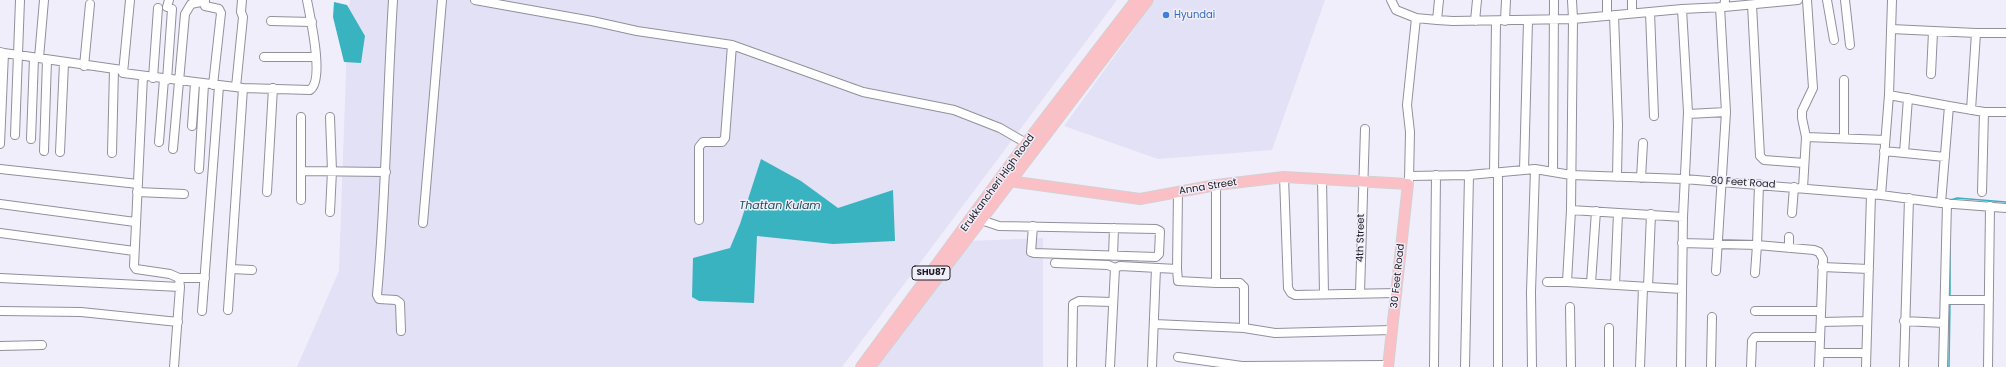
<!DOCTYPE html>
<html>
<head>
<meta charset="utf-8">
<style>
	body { margin:0 }
	canvas { display:block; background:#f0eefb }
</style>
</head>
<body>
<canvas width="2006" height="367"></canvas>
<script>
const g = document.querySelector('canvas').getContext('2d');
g.lineJoin = 'round';
function fillPath(path, color) {
  g.fillStyle = color;
  g.fill(path, 'evenodd');
}
function trace(path, color, width, dash) {
  g.strokeStyle = color;
  g.lineWidth = width;
  g.lineCap = dash ? 'butt' : 'round';
  g.setLineDash(dash || []);
  g.stroke(path);
}
function label(font, color, halo, rows, align = 'center') {
  g.font = font + ' Poppins,sans-serif';
  g.lineWidth = 3;
  g.setLineDash([]);
  g.textBaseline = 'middle';
  g.strokeStyle = halo;
  g.fillStyle = color;
  for (const [text, x, y, turn = 0] of rows) {
    g.save();
    g.translate(x, y);
    g.rotate((+turn || 0) * Math.PI / 180);
    g.textAlign = isNaN(turn) ? turn : align;
    if (halo) g.strokeText(text, 0, 0);
    g.fillText(text, 0, 0);
    g.restore();
  }
}
fillPath(new Path2D(`
	M350,0H1117L842,367H297L339,271L348,14Z
	M1155,0H1325L1272,150L1158,159L1064,126Z
	M1043,238V367H876L969,241Z`), '#e3e1f5');
fillPath(new Path2D(`
	M334,2L347,5L365,36L361,63L344,62L333,17Z
	M761,159L801,181L838,208L893,190L895,241L833,244L757,236L754,303L699,301L692,297L693,258L730,248L740,224Z`), '#3ab3c1');
trace(new Path2D(`
	M1951,200L1957,198L2006,202
	M1950,296V246
	M1949,367L1950,302`), '#3ab3c1', 1.5);
const minor = new Path2D(`
	M130,0L123,73L243,88L310,90C325,80 310,17 307,0
	M205,0V6L219,9L221,13L213,85
	M393,0C387,98 386,197 377,295L379,299L396,300L400,303L401,331
	M475,0L592,21L637,31L732,45L863,92L954,110L1000,128L1026,143
	M1391,0L1396,10L1416,18L1407,105L1410,132L1409,180
	M1439,0L1437,20L1453,21L1573,19L1572,0
	M1632,0V13
	M1827,0L1834,40
	M1845,0L1850,45
	M1752,5L1760,156L1764,160L1804,163
	M167,7L169,0
	M1724,7L1798,0
	M1682,9L1724,7L1725,0
	M1650,12L1654,116
	M1614,15L1618,125L1617,177
	M1607,16V0
	M1416,18L1437,20
	M271,21L312,22
	M1475,21L1477,0
	M1505,21L1506,0
	M1891,29L1976,33
	M0,52L4,53L0,144
	M4,53L122,70
	M264,57H316
	M39,58L44,0
	M84,66L90,4
	M1931,74L1933,32
	M143,76L134,266L136,269L170,274L179,278L180,287L174,367
	M153,78L158,8
	M167,80L172,9
	M236,87L243,17L241,12L242,0
	M1889,95L1949,106
	M1971,110L1976,33H2006
	M1688,114L1726,112L1720,7
	M330,117L332,171L330,212
	M192,126L195,83
	M15,135L20,0
	M1806,137L1802,118V111L1813,88L1807,0
	M1844,138V80
	M31,139L34,58
	M159,142L164,79
	M173,149L185,14L191,4L205,1
	M44,151L47,60
	M1884,151L1945,157
	M60,152L64,63
	M112,153L114,69
	M1904,153L1908,98
	M0,169L138,184
	M199,169L204,84
	M1524,170L1528,21
	M301,171L386,172
	M1553,171L1554,0
	M1494,172L1496,21
	M1498,172V367
	M1410,176L1469,175L1535,169L1571,175L1684,179L1881,195L1889,95L1892,0
	M1284,177L1288,288L1291,293L1295,295L1396,293
	M1641,178L1643,143
	M1322,179L1324,294
	M1759,184L1757,245L1814,250L1819,252L1823,259L1819,367
	M1803,188L1806,137L1885,140
	M137,192L184,194
	M267,192L273,88
	M1982,192L1984,112
	M1881,195L1941,203L2006,208
	M301,200V117
	M1941,203L1949,106L1984,112H2006
	M0,204L135,222
	M1571,210L1573,19L1682,9L1688,112L1683,217
	M1792,213L1794,187
	M699,220V147L703,142H722L725,138L732,45
	M981,220L999,226L1156,229L1160,231L1159,254L1156,257L1034,253L1031,252L1033,226
	M423,223L442,0
	M0,233L134,251
	M1682,243L1757,245L1755,273
	M1789,248V237
	M1113,256L1114,228
	M1055,263L1108,265L1115,268
	M1822,267L1869,269
	M231,269L252,270
	M1177,269L1178,281L1216,283
	M1716,271L1726,112
	M0,278L180,287
	M179,278H205
	M1547,282H1567
	M1591,283L1596,211
	M1615,285L1618,213
	M1648,287L1651,214
	M1360,293L1365,129
	M1945,300H1989
	M1570,307L1571,367
	M228,310L243,88
	M0,311L81,312L178,322
	M202,311L219,86
	M1755,311H1821
	M1904,321L1944,323
	M1821,322L1867,321
	M1154,324L1244,328V287L1240,283H1216V185
	M1244,328L1275,333L1392,330
	M1609,328V367
	M0,346L42,345
	M1820,353H1866
	M1178,357L1242,366
	M1072,367L1073,304L1079,301L1112,302
	M1110,367L1115,268L1120,266L1177,269L1178,192
	M1152,367L1156,268
	M1242,367V366L1388,365
	M1434,367L1436,175
	M1465,367L1469,175
	M1532,367L1531,292L1535,169
	M1640,367L1643,287
	M1681,367L1683,217L1571,210L1567,282L1682,289
	M1711,367L1712,317
	M1751,367L1752,341L1755,337H1820
	M1866,367L1871,194
	M1904,367L1909,198
	M1943,367L1947,203
	M1988,367L1990,206`);
const major = new Path2D(`
	M1009,181L1140,199L1216,185L1284,177L1408,184L1388,367
	M861,367L1026,143L1136,0
	M870,367L1148,0`);
trace(minor, '#91909b', 10);
trace(major, '#d2d1d2', 12);
trace(minor, '#fff', 8);
trace(major, '#fbc0c6', 10);
for (const [x, y, r, color] of [
	[1166,15,4,"#3f7fe0"]
]) {
  const dot = new Path2D();
  dot.arc(x, y, r, 0, 2 * Math.PI);
  g.fillStyle = color;
  g.fill(dot);
  trace(dot, '#f0eefb', 1.5);
}
for (const [x, y, w] of [
	[931,273,38]
]) {
  const box = new Path2D();
  box.roundRect(x - w / 2, y - 7, w, 14, 3);
  g.fillStyle = '#f0eefb';
  g.fill(box);
  trace(box, '#1c1b20', 1);
}
label('bold 9px', '#1c1b20', null, [
	["SHU87",931,273]
]);
label('10px', '#366cbe', '#f0eefb', [
	["Hyundai",1174,15]
], 'left');
label('10px', '#1c1b20', '#f0eefb', [
	["Erukkancheri High Road",998,183,-54],
	["80 Feet Road",1743,183,4],
	["Anna Street",1208,187,-9],
	["4th Street",1361,238,-89],
	["30 Feet Road",1398,276,-84]
]);
label('italic 11px', '#1a4d53', '#f0eefb', [
	["Thattan Kulam",780,206]
]);
</script>
</body>
</html>
